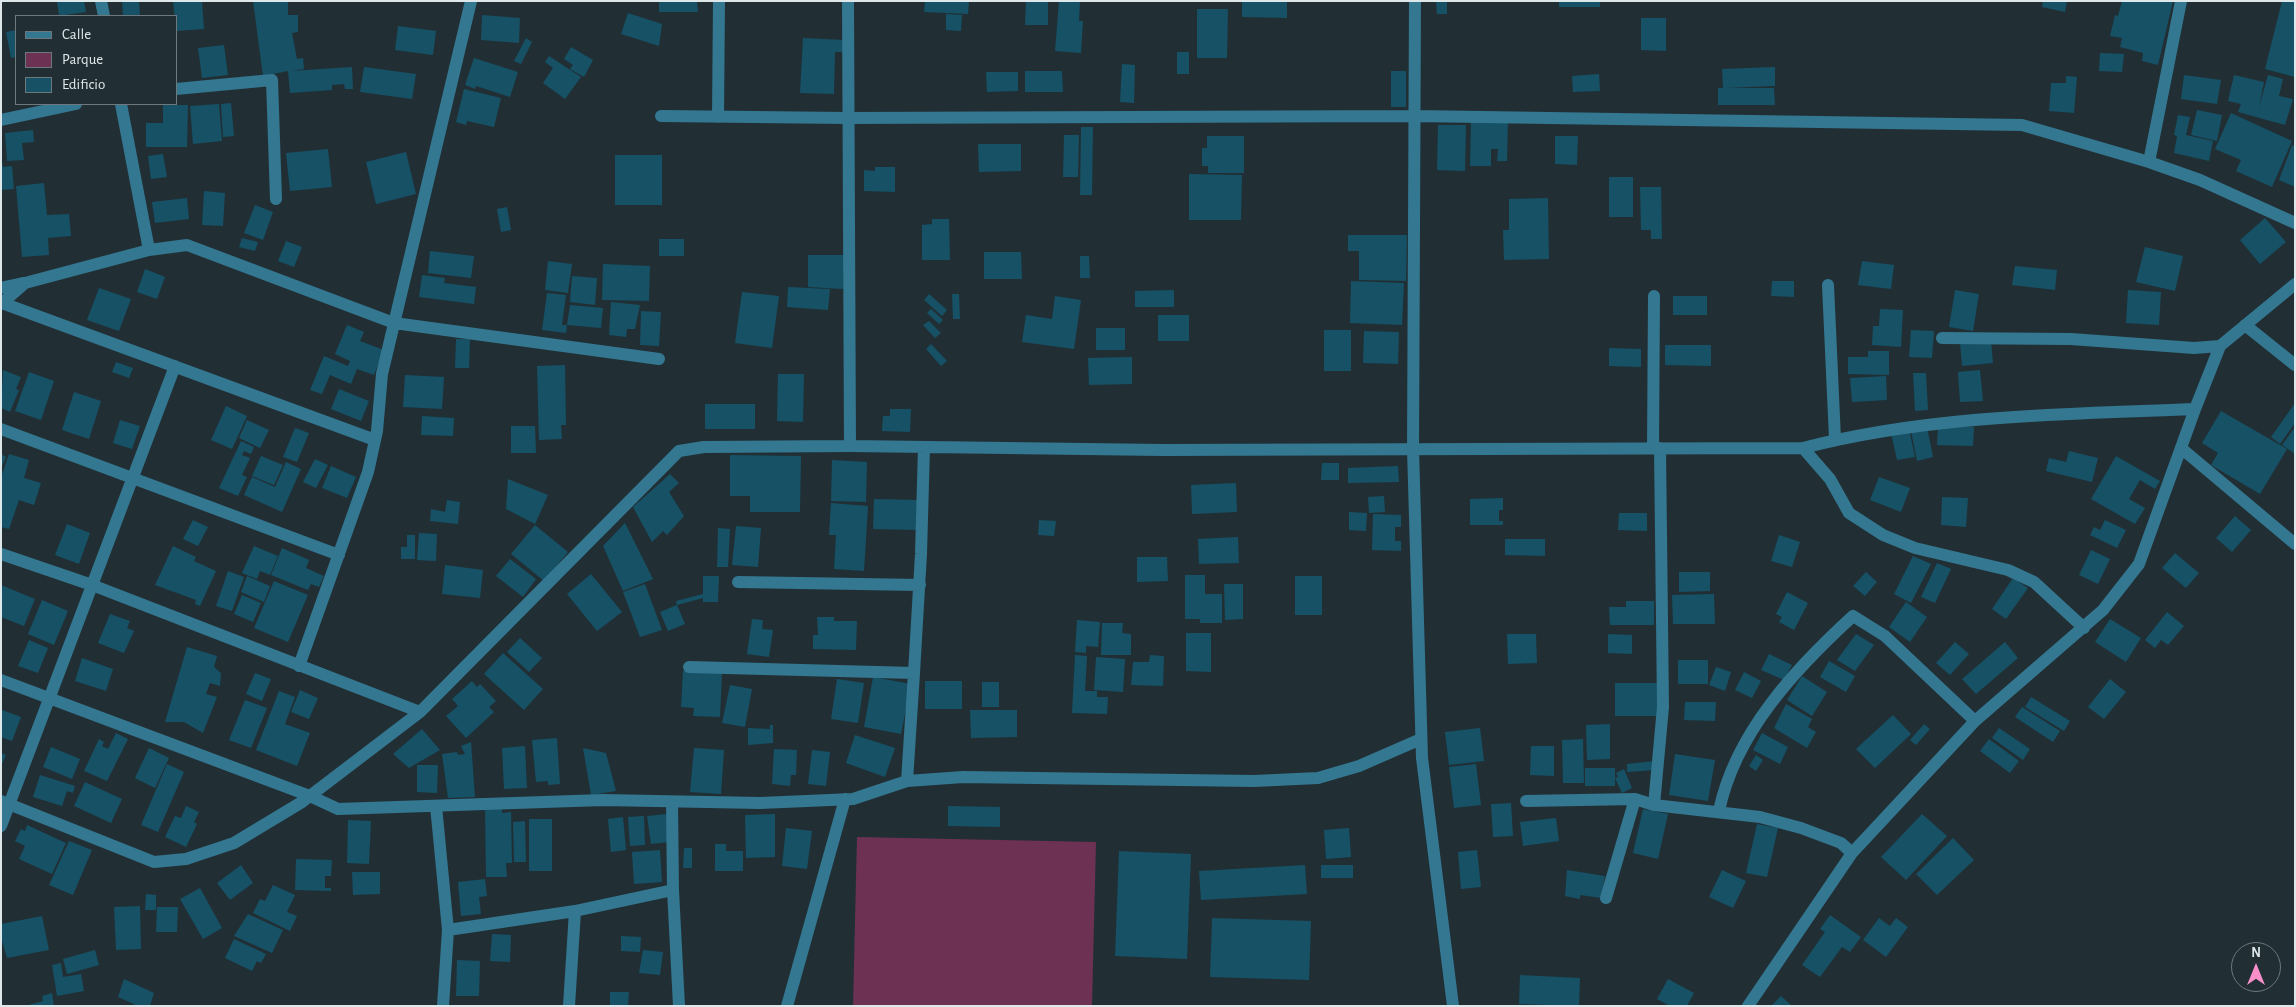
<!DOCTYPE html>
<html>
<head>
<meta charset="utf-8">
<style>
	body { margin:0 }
	#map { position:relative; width:2296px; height:1007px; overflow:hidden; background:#212f35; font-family:"Alegreya Sans",sans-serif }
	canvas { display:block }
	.frame { position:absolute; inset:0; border:2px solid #dee7ea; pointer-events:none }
	.legend { position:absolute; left:15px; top:15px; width:162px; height:90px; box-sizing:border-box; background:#212f35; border:1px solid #6d797d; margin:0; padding:6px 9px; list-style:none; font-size:15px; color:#dee7ea }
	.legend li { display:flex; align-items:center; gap:10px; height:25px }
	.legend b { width:25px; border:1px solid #6d797d }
	.north { position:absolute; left:2231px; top:942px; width:50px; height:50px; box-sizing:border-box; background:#212f35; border:1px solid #6d797d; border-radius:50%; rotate:0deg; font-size:14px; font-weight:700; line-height:20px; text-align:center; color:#dee7ea }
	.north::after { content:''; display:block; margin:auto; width:18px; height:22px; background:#f98fc8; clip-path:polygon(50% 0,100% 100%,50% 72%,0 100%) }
</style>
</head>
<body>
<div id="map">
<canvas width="2296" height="1007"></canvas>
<div class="frame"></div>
<ul class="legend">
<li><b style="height:6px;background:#347790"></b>Calle</li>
<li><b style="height:14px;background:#6d3153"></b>Parque</li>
<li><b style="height:14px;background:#165165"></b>Edificio</li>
</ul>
<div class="north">N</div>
</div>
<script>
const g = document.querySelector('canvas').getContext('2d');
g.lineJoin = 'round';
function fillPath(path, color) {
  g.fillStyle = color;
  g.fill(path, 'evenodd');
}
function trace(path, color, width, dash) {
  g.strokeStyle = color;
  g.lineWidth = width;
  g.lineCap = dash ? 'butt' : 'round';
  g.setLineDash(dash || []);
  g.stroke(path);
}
fillPath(new Path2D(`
	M857,837L1096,842L1092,1006H853Z`), '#6d3153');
fillPath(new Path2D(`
	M57,1H84L86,12L59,16Z
	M122,1H139L140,16H123Z
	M173,1H202L204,29L176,31Z
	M253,1H288V15H298V32L292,33L297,59L303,58L304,69L291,71L352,67L353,89H345L344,84L332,85V90L290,93L288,71L263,76Z
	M659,1H697L698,12H659Z
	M925,1H969L968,14L924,12Z
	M1026,1H1048V25H1025Z
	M1059,1H1080L1079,21H1083L1081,53L1055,51Z
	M1242,1H1287V18L1242,17Z
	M1436,1H1447V14H1437Z
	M1559,1H1600V7H1559Z
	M2043,1H2067L2065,12L2042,7Z
	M2122,1H2173L2158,65L2142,61L2143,53L2120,47L2122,38L2110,36L2115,15L2118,16Z
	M2282,1H2295V77L2265,69Z
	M1197,9H1228L1227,58H1197Z
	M628,13L662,24L659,46L621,34Z
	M946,14L962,15L961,31L946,30Z
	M482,15L520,18L519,43L481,40Z
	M1641,18H1666V51L1641,50Z
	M398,26L436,31L433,55L395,50Z
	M16,30V57L11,58L6,32Z
	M526,38L532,42L521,64L514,61Z
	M803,38L845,40V52H835L834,94L800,93Z
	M224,45L228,75L202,78L198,48Z
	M571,47L593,60L584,77L570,69L573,65L564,59Z
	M1177,52H1189V74H1177Z
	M2100,53L2124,54L2122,72L2099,71Z
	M549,56L581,77L565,99L543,83L553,68L545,62Z
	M474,58L518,72L510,97L476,86L475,89L465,85Z
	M1122,64L1135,65L1134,103L1120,102Z
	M364,67L416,74L412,99L360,92Z
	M1775,67V86L1726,88H1774L1775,105H1718V88H1723L1722,69Z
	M1025,71H1062L1063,92H1025Z
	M1391,71H1406V107H1391Z
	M986,72H1018V91L987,92Z
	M1599,74L1600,91L1573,92L1572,76Z
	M2184,75L2221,80L2217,104L2181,99Z
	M2234,75L2264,82L2259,107L2268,75L2283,79L2279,96L2293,99L2285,125L2238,112L2241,104L2228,101Z
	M2066,76L2077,77L2074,113L2049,111L2051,83H2066Z
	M464,89L501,98L494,127L467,121L466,125L456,122Z
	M231,103L234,136L223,137L221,104Z
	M219,104L222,141L193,144L190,106Z
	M163,105H188L187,147H146V123H163Z
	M2197,110L2222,115L2217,141L2191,135Z
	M2231,113L2292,141L2272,187L2236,171L2241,160L2215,149Z
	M2178,115L2190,117L2186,135L2213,141L2209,161L2174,153L2177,136L2174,135Z
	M1471,119L1508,120L1507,161H1497L1498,149H1491V166H1470Z
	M1438,125H1466L1465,171L1437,170Z
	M1081,127H1093L1092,195H1080Z
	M33,130L34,142L22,143L24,160L7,161L5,133Z
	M1064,135H1079L1078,177H1063Z
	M1207,136H1244V173H1208V166H1202V148H1207Z
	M1555,136H1578L1577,165L1555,164Z
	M978,144H1021V171L979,172Z
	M2292,145L2295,146V187L2279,180Z
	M328,149L332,187L290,191L286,153Z
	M406,152L416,194L376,204L366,162Z
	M163,154L167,177L151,179L148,156Z
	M615,155H662V205H615Z
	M1,158L3,167L12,166L14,189L1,190Z
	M875,167H895V192L864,191V170L875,171Z
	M1189,174L1242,175L1241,220H1189Z
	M1609,177H1633V217H1609Z
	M44,183L47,215L69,214L71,236L48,238L49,255L22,257L16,186Z
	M1640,187H1661L1662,239H1651V230H1641Z
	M204,191L225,193L223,226L202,225Z
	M187,198L189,219L155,223L152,202Z
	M1548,198L1549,259L1504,260L1503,230H1509V199Z
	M255,205L273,212L263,240L244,233Z
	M507,207L511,230L501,232L497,209Z
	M2265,218L2286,242L2260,264L2240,240Z
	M932,219H949L950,260H922V225L932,224Z
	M1348,235H1407L1406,281L1359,280V251H1348Z
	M242,238L258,242L255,251L239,247Z
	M659,239H684V256H659Z
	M286,241L302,247L294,267L278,261Z
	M2145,247L2183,256L2175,291L2136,282Z
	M430,251L474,256L471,278L428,273Z
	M984,252H1021L1022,279H984Z
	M808,255H845L843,289L808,287Z
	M1080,256H1089L1090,278H1080Z
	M548,261L572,264L568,293L545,290Z
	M1862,261L1894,265L1891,289L1858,285Z
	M603,264L650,266L649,301L602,300Z
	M2015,266L2057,270L2055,290L2012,285Z
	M145,269L165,277L157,299L137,292Z
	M422,275L445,278L444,283L476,287L474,304L419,297Z
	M572,276L597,278L595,305L570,302Z
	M1351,281L1404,283L1402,325L1350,323Z
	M1772,281H1794V297L1771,296Z
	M788,287L830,289L828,310L787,307Z
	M99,288L131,299L119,331L87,320Z
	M1174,290V307H1135V291Z
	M1955,290L1979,294L1973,331L1949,327Z
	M2128,290L2161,292L2159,325L2126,323Z
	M742,292L779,296L772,348L735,343Z
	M547,293L566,295L562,325H567L566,333L542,330Z
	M929,294L947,310L942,316L924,300Z
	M952,294H959L960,319H953Z
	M1055,296L1081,300L1074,349L1022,342L1026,315L1052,319Z
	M1673,296H1707V315H1673Z
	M611,302L640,305L635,329H627L626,337L609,335Z
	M570,305L603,308L601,328L567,325Z
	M931,309L943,320L939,324L927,313Z
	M1880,309L1903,310L1901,347L1872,345L1873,326H1879Z
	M641,311L661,312L659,346L640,345Z
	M1158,315H1189V341H1158Z
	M929,321L941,333L935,338L923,325Z
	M347,325L364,332L360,341L384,350L374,375L357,369L351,384L330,375L322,394L310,390L324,356L348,366L350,361L335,354Z
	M1096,328H1125V350H1096Z
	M1324,330H1351V371H1324Z
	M1911,330L1934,331L1932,358L1909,357Z
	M1364,331L1399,332L1398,364L1363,363Z
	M456,339H470L469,368H455Z
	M1991,341L1993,363L1962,366L1960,343Z
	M931,344L947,361L941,366L926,349Z
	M1665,345H1711V366L1665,365Z
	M1609,348L1641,349V367L1609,366Z
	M1868,351H1889V375L1848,374V357H1868Z
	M1132,357V384L1089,385L1088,358Z
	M116,362L133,368L129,378L112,372Z
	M565,365L566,425H561L562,439L539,440L537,366Z
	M3,370L21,377L16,389L19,390L10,412L1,408Z
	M1980,370L1983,401L1960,402L1958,372Z
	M29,372L54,381L41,420L15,411Z
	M1913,373H1926L1928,410L1915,411Z
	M778,374H804L803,422L777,421Z
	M405,375L444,377L442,409L403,407Z
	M1886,376L1887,400L1852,402L1850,378Z
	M339,389L369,401L361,421L331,409Z
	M74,392L101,401L89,439L62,430Z
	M2295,403V423L2280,444L2271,437Z
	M705,404H755V429H705Z
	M226,406L247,416L232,449L211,440Z
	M890,409H911L910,432L882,431L883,416H890Z
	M2221,411L2287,449L2260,494L2211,465L2218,453L2202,443Z
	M422,416L454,418L453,436L421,435Z
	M120,420L140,426L132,449L113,443Z
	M247,420L269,430L260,448L239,438Z
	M511,426H535L536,453H511Z
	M1938,426L1974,427L1973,446L1937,445Z
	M1927,427L1933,457L1917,461L1911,431Z
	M2295,427V454L2282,445Z
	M295,428L309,433L297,462L283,457Z
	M1909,429L1915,457L1897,460L1891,433Z
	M241,441L254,447L251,454L244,451L242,455L250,458L242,475L247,477L238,496L219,488Z
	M2069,451L2098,458L2092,482L2046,471L2049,458L2066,462Z
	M1,454L6,457L1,469Z
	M9,454L29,460L24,478L41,483L34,505L19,500L9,529L1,527V477Z
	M730,455L801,456L800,512H750V496H730Z
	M261,456L283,465L274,485L252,476Z
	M2116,456L2160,481L2155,489L2140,480L2129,499L2145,508L2135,524L2091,499Z
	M315,459L328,465L316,488L303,482Z
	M832,460L867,462L866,502L831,501Z
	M286,462L301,469L282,512L244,495L252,477L275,487Z
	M1322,463H1339V480H1321Z
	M331,466L356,477L347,498L322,488Z
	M1398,466L1399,482L1348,483V468Z
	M670,474L679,483L669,492L684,516L667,535L663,531L652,542L633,507Z
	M1879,477L1910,488L1901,512L1870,500Z
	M508,479L548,495L535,524L506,509Z
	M1236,483L1237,512L1192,514L1191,485Z
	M1384,496L1385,512L1369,513L1368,497Z
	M1942,497L1968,498L1966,527L1941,525Z
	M1503,498V510H1499V521H1503V525H1470V499Z
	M874,499L918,500L917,530L873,529Z
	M447,500L460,502L458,524L430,521L431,509L445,512Z
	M831,503L868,506L864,571L834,569L836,535H829Z
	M1349,512L1367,513L1366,531L1349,530Z
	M1619,513H1647V531L1618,530Z
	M1373,514L1401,515V527H1395V541H1401V551L1372,550Z
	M2235,516L2251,530L2232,552L2216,538Z
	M193,520L208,527L198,546L183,539Z
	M1039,520L1056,521L1054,536L1038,535Z
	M2105,520L2126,530L2117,548L2090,535L2094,527L2100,530Z
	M625,523L653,579L623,591L603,546Z
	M67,524L90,533L79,564L55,555Z
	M535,525L568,552L544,581L511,554Z
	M736,526L761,528L758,567L732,565Z
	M718,528L730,529L728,567H717Z
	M419,533L437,534L436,561L417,560Z
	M407,535H415V559H401V547H407Z
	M1779,535L1800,542L1792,567L1771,561Z
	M1238,537L1239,563L1199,564L1198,539Z
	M1505,539H1545V556L1505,555Z
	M173,546L196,557L194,561L216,571L200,606L195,604L196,600L155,585Z
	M254,546L278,556L270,575L260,571L257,579L242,573Z
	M282,548L309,560L306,568L324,576L319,587L311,584L308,590L271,575Z
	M2091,550L2110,559L2098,584L2079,575Z
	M2175,553L2199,573L2186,588L2162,568Z
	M1913,556L1931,564L1911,603L1894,594Z
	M1137,557H1167L1168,581L1137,582Z
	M510,559L536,579L523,597L496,576Z
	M1937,563L1951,569L1935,603L1921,597Z
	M445,565L483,570L480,598L442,594Z
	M228,571L244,577L232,611L216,606Z
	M1679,572H1710V591L1679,592Z
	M1866,572L1877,582L1865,596L1853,586Z
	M591,574L622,612L597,631L567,594Z
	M1185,575H1205V594H1222V623H1200V619H1185Z
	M247,576L270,586L264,602L241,592Z
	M703,576H719L718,602H703V598L677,605L676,601L703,594Z
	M1295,576H1322V615H1295Z
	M2013,578L2028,588L2006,619L1992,609Z
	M274,581L308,595L288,642L254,628Z
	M645,584L662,630L640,637L623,592Z
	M1224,584H1243V619L1225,620Z
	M1,585L35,599L24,626L1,617Z
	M1787,592L1808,603L1794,630L1779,622L1782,617L1776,614Z
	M1714,594L1715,624H1673L1672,595Z
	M242,595L261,603L253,622L234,614Z
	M42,600L68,611L54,645L28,634Z
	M1626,601H1654V625H1610L1609,607H1626Z
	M1906,602L1927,617L1910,642L1889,627Z
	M677,605L685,624L668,631L660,612Z
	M2167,612L2184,626L2168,645L2161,640L2155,648L2145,640Z
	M110,614L130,621L127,628L134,631L124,653L98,643Z
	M817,617H834V621H857L856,650L813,649V635H818Z
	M752,619L763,620L762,629L773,630L769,657L747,654Z
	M2110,619L2141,638L2126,662L2095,642Z
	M1077,620L1100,622L1098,647L1086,646V653L1075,652Z
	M1102,623H1123L1122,633L1131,634V655H1101Z
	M1186,633H1211V672L1186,671Z
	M1507,634H1536L1537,663L1508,664Z
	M1608,634L1632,635V654L1608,653Z
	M1856,634L1874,645L1855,671L1837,660Z
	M520,638L542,658L529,672L507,652Z
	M29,640L48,648L38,673L18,666Z
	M1955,642L1969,654L1950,675L1936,663Z
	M2005,642L2018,658L1976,694L1962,679Z
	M187,647L217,656L214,667L221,673L220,686L210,683L206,694L217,697L203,733L184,722H165Z
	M503,653L543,689L524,710L484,674Z
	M1769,654L1792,665L1784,680L1761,670Z
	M1075,655L1087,656L1085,691H1097V697H1108L1107,714L1072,713Z
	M1150,655L1164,656L1163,686L1131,685L1133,662H1149Z
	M1096,657L1125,659L1123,692L1094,690Z
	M82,658L113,669L106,691L75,681Z
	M1678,660H1708V684H1678Z
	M1829,661L1855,676L1846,692L1820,677Z
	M1716,667L1731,672L1725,691L1709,685Z
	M683,671L722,673L720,717L693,716L694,708L681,707Z
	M1744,672L1761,681L1752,698L1735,690Z
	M255,673L271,679L262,701L246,694Z
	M1802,676L1827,692L1812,716L1787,700Z
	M873,677L911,684L901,734L864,727Z
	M837,679L864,683L858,723L831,719Z
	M2110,679L2126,692L2104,719L2088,707Z
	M472,681L477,687L480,684L496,701L489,707L494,712L466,738L446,716L458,706L452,699Z
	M925,681H962V709H925Z
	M982,682H999V707H982Z
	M1615,683H1658V716H1615Z
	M730,685L752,689L745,727L722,723Z
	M300,690L318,698L309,719L291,712Z
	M279,691L295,697L285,724L310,733L297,766L256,750Z
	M2031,697L2070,721L2064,731L2025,707Z
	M245,700L267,708L251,748L229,740Z
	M1685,702H1716L1715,721L1684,720Z
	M1786,704L1812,719L1808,727L1816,732L1807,748L1774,728Z
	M2022,707L2060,731L2053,742L2015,717Z
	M2,710L21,717L12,741L1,737Z
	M970,710H1017V737L971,738Z
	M1893,715L1911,734L1875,768L1856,749Z
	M1610,724V759L1587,760L1586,725Z
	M1924,724L1930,729L1916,745L1910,740Z
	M770,725H773V743L748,745V728L770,729Z
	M1480,728L1484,761L1449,765L1445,732Z
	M1999,728L2030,749L2023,760L1992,738Z
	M422,729L440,750L409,768L393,754Z
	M116,733L128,739L107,781L84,771L99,739L104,742L102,746L108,749Z
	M1762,733L1788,747L1780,764L1753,750Z
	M855,735L895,748L885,777L846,763Z
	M557,738L560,784L548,785V781L536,782L532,740Z
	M1583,739L1584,783H1563L1562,740Z
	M1989,739L2019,761L2010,773L1980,751Z
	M471,742L475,797L448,798L442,754L457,752L458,755L465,754L461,746Z
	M525,746L527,788L504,789L502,748Z
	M1531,746H1554V776L1530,775Z
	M51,747L80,759L72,779L43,767Z
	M149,748L169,758L155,788L135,778Z
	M583,748L606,753L616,791L591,795Z
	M694,748L724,750L721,794L690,792Z
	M774,749L797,750L796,775H791L790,786L772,784Z
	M812,750L830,752L826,786L808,784Z
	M1,753L6,755L1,766Z
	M1675,754L1715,760L1708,801L1669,795Z
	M1756,755L1763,760L1756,771L1749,766Z
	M1654,761L1655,770L1627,772V764Z
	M167,764L184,772L158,832L141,825Z
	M1476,764L1481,805L1454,808L1449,767Z
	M417,765H438L437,793L417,792Z
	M1585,768H1615V786H1585Z
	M1624,769L1632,788L1622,793L1615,778L1618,777L1616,773Z
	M40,775L75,786L73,793L67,791L62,806L33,797Z
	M85,782L122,799L111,823L74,806Z
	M1511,803L1513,836L1493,837L1491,804Z
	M186,806L199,812L194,822L197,824L186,847L165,837L175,816L181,818Z
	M948,806L1000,807V827L948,826Z
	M502,807V813L511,812L512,863H506L507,877H486L485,808Z
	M1643,809L1668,814L1658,859L1633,853Z
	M666,814L670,842L651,844L647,816Z
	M775,814V857L746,858L745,815Z
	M1922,814L1947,836L1906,880L1881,857Z
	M644,816L645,845L630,846L628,817Z
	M623,817L626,850L611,852L608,819Z
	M1556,818L1559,841L1523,846L1520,822Z
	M529,819H552V871H529Z
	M348,820L371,821L369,864L347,863Z
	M525,821L526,862H514L513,822Z
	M1757,824L1778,828L1767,877L1746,873Z
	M27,825L66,843L52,874L19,859L25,846L15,841L21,829L25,831Z
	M786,828L812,831L807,869L782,866Z
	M1349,828L1351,857L1326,859L1324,830Z
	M1953,838L1974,860L1937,895L1916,874Z
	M69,841L92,850L73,895L49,885Z
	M715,844H726V851H743V871H715Z
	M684,848H692V868H683Z
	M660,850L662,882L634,884L632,852Z
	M1477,850L1481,887L1461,889L1458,852Z
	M1119,851L1191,854L1187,959L1115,956Z
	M296,859L332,860L331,876H325V888H331V891L295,890Z
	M241,865L253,883L230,900L217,883Z
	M1305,865L1307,894L1201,900L1199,871Z
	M1321,865H1353V878H1321Z
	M1567,870L1605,876L1601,898L1580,895V899L1565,896Z
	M1722,870L1746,881L1733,908L1709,897Z
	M352,872H380V894L353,895Z
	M485,879L487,896L479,897L481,914L461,916L458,882Z
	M273,885L295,895L287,912L297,916L290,931L253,913L260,899L265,901Z
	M200,888L222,928L203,939L180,899Z
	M146,894L156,895V910H145Z
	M140,906L141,949L116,950L114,907Z
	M157,907H178L177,932H156Z
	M248,914L283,930L272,953L234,936Z
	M1830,915L1861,937L1850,952L1842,947L1820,977L1802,965L1825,932L1820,929Z
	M42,916L49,950L7,958L1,937V924Z
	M1212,918L1311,921L1309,980L1210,977Z
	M1879,918L1890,926L1896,918L1908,927L1886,957L1863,940Z
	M492,934L511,935L510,962L490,961Z
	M621,936L641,937L640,952L621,951Z
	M234,939L266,954L261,963L257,961L252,971L225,958Z
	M95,950L99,965L67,974L63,959Z
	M643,950L663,952L660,975L639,973Z
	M457,960L480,961L479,996H456Z
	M61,963L63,977L81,974L84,991L57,996L52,965Z
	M1520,975L1580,978L1579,1006L1519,1004Z
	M124,979L154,993L150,1006H138L118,997Z
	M1668,979L1694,993L1687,1006H1670L1657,999Z
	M610,992H629L628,1006H610Z
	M52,993L54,1006H25L43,1001L42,996Z
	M1781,996L1792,1006H1771Z`), '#165165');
trace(new Path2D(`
	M101,1L104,16
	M848,1L850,446
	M1415,1L1413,449L1422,758L1453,1006
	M176,89L272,80L276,199
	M121,104L149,250
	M661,116L847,118L1414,116L2022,125L2149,162L2200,180L2295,223
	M718,117L719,1
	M1,120L76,104
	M2149,162L2181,1
	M1828,285L1835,439
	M1,288L23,283
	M2,303L375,440
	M1,304L25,283L149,250L187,245L394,323L659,359
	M2245,325L2295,365
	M1942,338L2071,339L2194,348L2220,346
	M1,429L339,555
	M1653,448L1654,296
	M1803,448L1830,479L1849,513L1883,535L1915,548L2008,570L2034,582L2084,628
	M2181,448L2295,544
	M1,554L92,585L420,712
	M738,582L920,585
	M299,666L368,472L377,431L382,374L471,1
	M689,667L914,673L921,554L924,447
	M1,680L310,796L338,809L603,800L760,803L853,799L907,781L963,777L1254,781L1318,778L1359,766L1421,739
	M907,781L914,673
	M1,801L154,862L186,859L234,843L302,802L420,712L679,451L704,447L850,446L1163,450L1803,448C1928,415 2066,414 2195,409
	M1526,801L1635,799
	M672,802L673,890L679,1006
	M1654,805L1663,707L1660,448
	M436,806L448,930L443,1006
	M1719,811C1735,733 1796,668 1853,616L1885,636L1975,721
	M1,826L175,366
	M1606,898L1635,799L1654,805L1760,817L1801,828L1841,843L1852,853
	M448,930L575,911L673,890
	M569,1006L575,911
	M787,1006L845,799
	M1748,1006L1852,853L1975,721L2103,610L2139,564L2195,409L2220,346L2295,284`), '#347790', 12);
</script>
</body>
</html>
